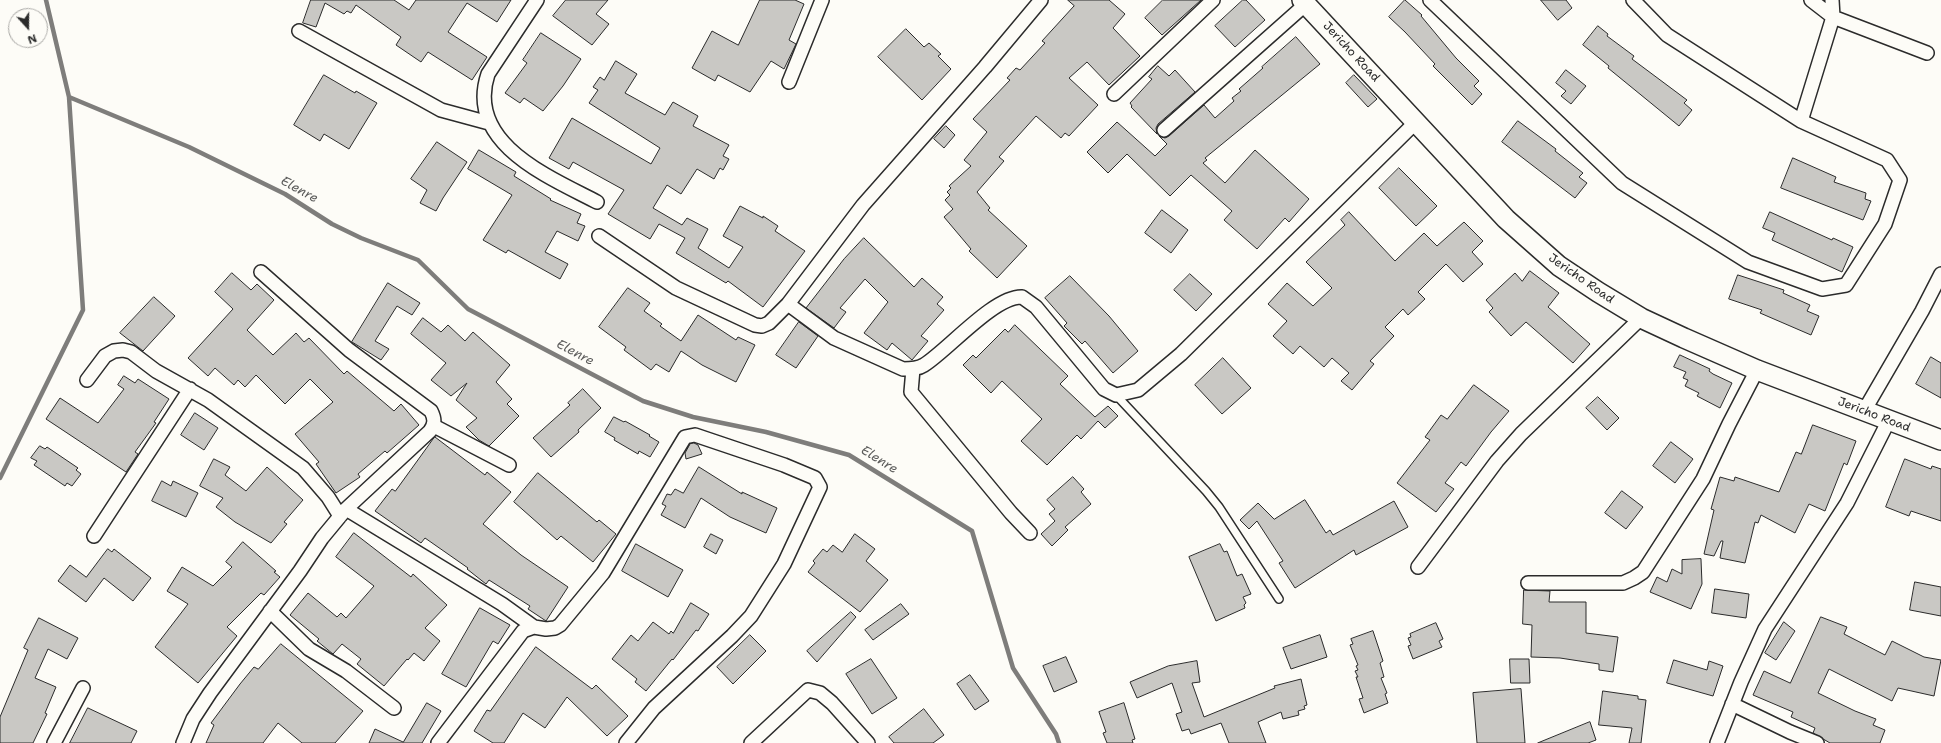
<!DOCTYPE html>
<html>
<head>
<meta charset="utf-8">
<style>
	body { margin:0 }
	#map { position:relative; width:1941px; height:743px; overflow:hidden; background:#fdfcf7; font-family:"Shantell Sans",sans-serif }
	canvas { display:block }
	.north { position:absolute; left:8px; top:8px; width:40px; height:40px; box-sizing:border-box; background:#fdfcf7; border:1px solid #a9a8a5; border-radius:50%; rotate:159deg; font-size:11px; font-weight:700; line-height:16px; text-align:center; color:#2b2b2b }
	.north::after { content:''; display:block; margin:auto; width:14px; height:18px; background:#2b2b2b; clip-path:polygon(50% 0,100% 100%,50% 72%,0 100%) }
</style>
</head>
<body>
<div id="map">
<canvas width="1941" height="743"></canvas>
<div class="north">N</div>
</div>
<script>
const g = document.querySelector('canvas').getContext('2d');
g.lineJoin = 'round';
function trace(path, color, width, dash) {
  g.strokeStyle = color;
  g.lineWidth = width;
  g.lineCap = dash ? 'butt' : 'round';
  g.setLineDash(dash || []);
  g.stroke(path);
}
function fillPath(path, color) {
  g.fillStyle = color;
  g.fill(path, 'evenodd');
}
function label(font, color, halo, rows, align = 'center') {
  g.font = font + ' "Shantell Sans",sans-serif';
  g.lineWidth = 3.5;
  g.setLineDash([]);
  g.textBaseline = 'middle';
  g.strokeStyle = halo;
  g.fillStyle = color;
  for (const [text, x, y, turn = 0] of rows) {
    g.save();
    g.translate(x, y);
    g.rotate((+turn || 0) * Math.PI / 180);
    g.textAlign = isNaN(turn) ? turn : align;
    if (halo) g.strokeText(text, 0, 0);
    g.fillText(text, 0, 0);
    g.restore();
  }
}
trace(new Path2D(`
	M46,0L69,97L189,147L285,194L332,224L361,238L418,260L468,309L643,401L693,417L766,432L849,455L972,531L1013,668L1056,734L1059,743
	M0,478L83,310L69,97`), '#7e7d7b', 4.5);
const building = new Path2D(`
	M311,0H394L409,10L416,0H511L497,22L467,3L448,32L487,57L472,80L428,52L421,62L396,45L401,37L356,5L351,13L347,11L344,14L325,3L316,27L303,23Z
	M566,0H608L596,14L609,24L592,45L553,16Z
	M760,0H795L804,4L789,40L796,44L784,69L771,61L750,92L718,75L715,81L692,68L712,31L738,45Z
	M1068,0H1109L1125,14L1113,28L1140,56L1109,85L1087,62L1069,78L1098,105L1069,136L1065,133L1061,138L1036,116L999,157L1004,161L977,192L990,208L988,210L1027,246L997,278L969,251L971,249L944,217L953,209L945,200L950,195L947,192L951,188L949,186L971,166L964,160L987,132L973,119L1010,80L1007,78L1016,68L1020,70L1045,43L1042,41L1074,6Z
	M1163,0H1201L1162,35L1145,18Z
	M1243,0H1246L1265,20L1235,47L1215,26Z
	M1405,0L1422,15L1421,16L1456,58L1479,81L1474,86L1482,94L1472,105L1433,66L1435,64L1405,32L1389,17Z
	M1541,0H1566L1572,8L1558,20Z
	M1598,26L1608,34L1607,36L1634,56L1632,59L1687,100L1684,103L1692,110L1679,126L1608,68L1609,66L1583,45Z
	M906,29L924,47L929,43L941,54L938,56L951,69L922,100L878,57Z
	M541,33L581,59L563,86L543,111L524,98L520,103L505,93L527,63L523,60Z
	M1296,37L1320,64L1205,158L1207,160L1203,163L1225,183L1255,150L1309,199L1289,222L1285,218L1257,249L1224,220L1232,211L1191,175L1170,196L1127,154L1108,173L1087,152L1117,122L1155,156L1167,144L1159,136L1165,138L1169,136L1204,105L1215,118L1234,101L1232,98L1241,91L1239,89L1263,68L1262,67Z
	M616,61L637,74L625,93L665,115L673,102L698,116L693,126L729,145L723,156L729,159L723,170L720,168L714,179L697,169L681,194L667,185L653,208L682,225L687,218L708,229L698,248L729,268L743,247L723,236L740,206L763,218V216L778,226L775,231L805,251L763,307L728,281L726,283L676,253L685,238L659,224L650,239L608,214L624,190L573,162L569,169L549,158L572,118L651,164L660,148L589,103L598,90L593,87L600,77L604,80Z
	M1158,66L1169,76L1175,70L1195,92L1158,124L1156,128L1157,134L1131,107L1132,106L1130,103L1152,79L1149,77Z
	M1566,70L1586,86L1571,104L1561,96L1566,91L1556,83Z
	M324,75L355,93L356,91L377,103L349,149L324,134L320,141L294,125Z
	M1354,75L1377,99L1368,107L1346,83Z
	M1518,121L1556,149L1555,151L1583,173L1579,177L1587,183L1575,198L1502,142Z
	M946,126L955,135L944,148L934,139Z
	M437,142L467,162L443,198L436,211L420,203L427,190L411,179Z
	M479,150L516,172L514,176L551,199L550,200L581,214L577,223L585,226L578,241L557,231L545,252L568,264L560,279L508,250L506,253L483,240L512,195L468,169Z
	M1793,158L1836,177L1834,182L1866,193L1865,199L1871,201L1863,220L1781,188Z
	M1399,168L1437,206L1416,226L1379,188Z
	M1162,210L1188,230L1171,253L1145,233Z
	M1349,212L1395,261L1424,233L1437,246L1464,222L1483,241L1472,252L1483,264L1463,282L1446,264L1418,292L1425,299L1408,315L1403,309L1385,327L1394,336L1370,361L1374,364L1352,390L1341,381L1349,373L1332,358L1324,367L1300,346L1293,354L1273,336L1287,321L1268,304L1287,283L1313,306L1332,288L1306,262L1345,225L1341,220Z
	M1770,212L1832,240L1833,238L1853,247L1842,272L1772,240L1775,233L1763,228Z
	M864,238L914,287L922,278L943,297L937,304L944,310L921,336L928,341L912,360L892,343L887,350L864,333L888,302L865,279L840,308L846,312L834,328L806,308L844,259Z
	M1530,271L1559,293L1548,307L1590,344L1573,363L1526,322L1511,336L1489,312L1493,308L1486,300L1515,273L1522,281Z
	M232,273L251,290L257,284L274,300L247,330L273,355L296,333L304,342L309,338L344,374L347,371L394,411L401,404L419,425L387,453L385,451L358,474L360,477L336,493L316,464L319,462L295,434L333,402L310,379L285,404L256,375L245,387L238,380L234,385L215,368L208,376L188,358L233,309L215,292Z
	M1190,274L1212,294L1196,311L1174,290Z
	M1738,275L1784,290L1783,293L1810,305L1807,311L1819,316L1811,335L1760,313L1762,310L1729,299Z
	M1070,276L1109,316L1138,351L1113,373L1085,341L1082,344L1064,326L1067,323L1045,298Z
	M388,283L420,303L412,315L397,306L375,341L389,349L381,360L352,342Z
	M628,288L650,303L644,311L662,324L660,326L681,341L698,315L736,340L738,337L755,345L736,382L702,365L681,351L669,372L656,364L651,370L624,350L626,347L599,327Z
	M154,297L175,316L143,351L120,333Z
	M423,318L441,332L448,325L465,341L473,332L510,365L496,382L512,399L507,404L519,416L489,446L479,440L466,427L477,418L456,400L467,383L451,396L431,380L446,363L411,334Z
	M799,322L818,336L796,368L776,355Z
	M1015,325L1068,376L1060,384L1095,417L1108,406L1118,416L1105,428L1098,421L1081,439L1077,435L1047,465L1021,441L1042,419L1002,381L991,393L963,365L973,355L976,358L1005,329L1008,332Z
	M1680,355L1710,369L1709,371L1713,374L1732,383L1720,408L1697,396L1699,393L1685,386L1688,380L1683,378L1686,372L1674,367Z
	M1931,357L1941,363V398L1916,384Z
	M1223,358L1251,388L1222,414L1195,385Z
	M124,376L135,383L138,379L169,399L154,422L156,423L135,452L138,454L126,472L46,419L60,398L98,423L124,389L118,385Z
	M1474,385L1509,411L1491,432L1466,466L1461,462L1445,483L1454,489L1436,512L1397,483L1430,440L1425,437L1441,415L1447,419Z
	M583,389L601,408L578,430L579,432L551,457L533,438L570,405L568,403Z
	M1598,397L1619,418L1607,430L1586,408Z
	M195,413L218,428L204,450L181,435Z
	M614,417L624,422L625,421L650,435L649,436L659,442L650,457L639,451L638,454L614,440L615,438L605,432Z
	M1813,425L1856,441L1847,465L1844,463L1825,511L1809,504L1795,533L1761,515L1758,523L1755,522L1745,563L1720,558L1723,541H1721L1714,556L1704,554L1714,510L1711,509L1720,477L1734,481L1735,477L1779,492L1796,452L1801,454Z
	M435,437L485,475L487,472L511,492L483,524L521,555L568,587L546,621L528,609L530,606L489,580L486,584L467,569L468,568L425,538L421,543L375,511L392,489L395,491Z
	M1671,442L1693,459L1675,483L1653,466Z
	M694,443L698,445L702,454L686,459L685,453L690,444Z
	M40,446L45,449L47,447L78,468L76,470L81,474L72,486L67,483L65,486L34,465L37,461L31,458Z
	M214,459L230,467L225,475L246,491L267,467L303,500L284,522L287,524L271,543L235,522L216,507L223,498L200,486Z
	M1905,459L1931,469L1932,466L1941,469V521L1911,511L1909,516L1886,507Z
	M699,467L742,494V492L777,508L766,533L730,517L701,498L685,528L661,515L666,506L662,504L667,494L671,495L675,489L683,493Z
	M538,473L597,522L599,520L616,534L593,562L561,536L557,540L514,502Z
	M1073,477L1084,489L1081,492L1091,504L1065,527L1068,530L1052,546L1041,534L1055,521L1049,514L1055,509L1047,500Z
	M162,481L171,486L173,481L198,493L186,517L152,501Z
	M1622,491L1643,507L1626,529L1605,513Z
	M1305,500L1326,533L1330,530L1333,535L1394,501L1408,527L1356,555L1354,550L1295,588L1279,563L1283,561L1257,521L1249,529L1240,520L1258,503L1274,519Z
	M354,533L411,577L413,574L447,605L425,628L440,641L424,661L414,653L408,660L407,659L384,686L357,664L361,659L342,644L333,654L317,641L319,639L290,615L308,593L337,617L341,613L346,618L374,586L336,557Z
	M711,534L723,540L716,554L704,547Z
	M855,534L875,549L866,561L888,580L860,612L808,572L815,563L813,561L823,549L827,552L833,545L842,552Z
	M243,542L276,571L274,572L280,577L264,595L261,593L227,627L237,636L198,683L155,647L188,604L167,591L182,567L213,586L232,567L226,562Z
	M636,544L683,570L668,597L622,571Z
	M1220,544L1224,552L1227,551L1237,576L1242,574L1251,594L1243,597L1246,603L1244,605L1245,608L1216,621L1189,557Z
	M108,549L112,552L114,549L151,578L133,601L104,578L86,602L58,581L70,565L86,577Z
	M1701,559L1702,584L1691,609L1650,592L1657,577L1667,582L1672,569L1682,574V560Z
	M1915,582L1941,587V616L1910,610Z
	M1715,589L1749,594L1746,618L1712,613Z
	M1524,590L1550,591L1549,602H1586V633L1618,637L1613,672L1599,670V664L1560,658L1531,657L1532,625L1523,624Z
	M691,603L709,614L698,631L696,630L673,660L672,659L646,691L635,682L637,679L612,659L631,635L638,641L653,622L669,634L671,631L673,633Z
	M901,604L909,614L873,640L865,630Z
	M480,608L510,625L498,644L493,641L466,687L442,674Z
	M851,612L856,617L817,662L807,651Z
	M1821,617L1847,627L1844,634L1885,655L1892,641L1924,657L1941,660L1934,696L1898,688L1892,701L1829,669L1818,693L1855,711L1876,719L1873,725L1885,730L1880,743H1830L1813,733L1815,728L1791,717L1793,712L1753,695L1764,671L1790,683Z
	M39,618L78,638L67,659L48,649L35,678L56,687L45,713L47,714L33,743H0V717L28,650L24,648Z
	M1784,622L1795,631L1776,660L1765,653Z
	M1436,623L1443,639L1439,641L1442,647L1413,659L1408,646L1411,645L1408,638L1411,637L1410,634Z
	M1373,631L1383,661L1380,663L1384,677L1381,678L1387,693L1385,694L1388,703L1364,713L1359,699L1363,698L1356,677H1358L1355,671L1358,670L1356,666L1358,665L1350,645L1353,644L1351,639Z
	M750,635L766,651L733,684L717,667Z
	M1320,635L1327,657L1291,669L1283,648Z
	M281,644L363,711L335,743H302L278,723L263,743H206L214,725L211,723L240,684L254,667L258,669Z
	M536,647L592,689L596,685L628,716L607,736L567,697L545,728L523,713L504,743H493L474,731L487,710L490,711Z
	M1066,657L1077,682L1054,692L1043,666Z
	M871,659L897,698L872,714L846,674Z
	M1510,659H1529L1530,683H1511Z
	M1674,660L1707,670L1709,661L1723,666L1713,696L1667,683Z
	M1197,661L1200,682L1192,683L1204,717L1275,688L1274,686L1301,679L1307,705L1304,706L1305,709L1298,711L1299,715L1283,719L1281,712L1258,722L1266,743H1229L1221,723L1191,734L1189,729L1182,731L1176,714L1182,712L1172,683L1137,698L1130,682L1168,666Z
	M970,675L989,701L975,710L957,684Z
	M1521,689L1525,743H1477L1473,693Z
	M1603,691L1638,696V699L1646,700L1641,743H1629L1632,728L1599,725Z
	M427,703L441,711L422,743H369L375,729L403,742Z
	M1124,703L1135,739L1132,740L1133,743H1107L1103,733L1106,732L1099,712Z
	M88,708L137,731L131,743H70Z
	M924,709L944,735L933,743H894L889,737Z
	M1590,722L1596,740L1588,743H1538Z`);
fillPath(building, '#c9c8c4');
trace(building, '#2b2b2b', 1);
const lane = new Path2D(`
	M1116,395L1206,491L1219,507L1279,599`);
const street = new Path2D(`
	M537,0L488,74C465,143 549,177 597,202
	M1430,0L1622,183L1748,262L1822,289L1846,285L1885,224L1900,180L1887,160L1801,121L1667,35L1633,0
	M1811,0L1833,17L1927,53
	M299,31L441,110L489,123
	M789,82L822,0
	M1114,94L1213,0
	M1801,121L1833,17L1832,0
	M1164,130L1306,4
	M599,236L676,288L755,325L762,326L769,323L788,304L863,205L985,67L1041,0
	M788,304L834,338L903,369C911,369 918,369 924,365C948,350 994,296 1022,297L1036,307L1104,389L1116,395L1138,390L1181,354L1416,122
	M913,369L911,392L1011,513L1030,533
	M87,380L105,356L114,351L123,350L131,352L156,371L208,400L303,468L328,497L340,516
	M1864,411L1922,311L1941,274
	M434,426L509,465
	M346,509L502,604L534,627L546,629L555,628L560,625L603,573L685,437L695,435L784,465L815,478L820,487L784,564L751,616L732,636L654,708L626,743
	M94,536L190,389
	M1418,567L1497,461L1521,434L1641,318
	M1528,583H1623L1634,578L1643,572L1703,479L1729,424L1757,370
	M270,611L309,649L346,671L394,708
	M1732,704L1790,732L1817,743
	M54,743L83,688
	M183,743L193,719L210,693L300,571L322,538L346,509L430,431C435,424 435,419 431,411L349,350L261,272
	M438,743L523,631L534,627
	M751,743L808,690L820,693L832,703L868,743
	M1717,743L1741,682L1765,629L1847,503L1889,420`);
const secondary = new Path2D(`
	M1302,0L1506,219L1559,266L1598,292L1641,318L1684,338L1757,370L1941,440`);
trace(lane, '#2b2b2b', 10);
trace(street, '#2b2b2b', 16);
trace(secondary, '#2b2b2b', 22);
trace(lane, '#fdfcf7', 7);
trace(street, '#fdfcf7', 13);
trace(secondary, '#fdfcf7', 19);
label('12px', '#2b2b2b', '#fdfcf7', [
	["Jericho Road",1351,52,47],
	["Jericho Road",1581,279,35],
	["Jericho Road",1874,415,21]
]);
label('italic 13px', '#5b5b5a', '#fdfcf7', [
	["Elenre",299,190,29],
	["Elenre",575,353,28],
	["Elenre",879,460,32]
]);
</script>
</body>
</html>
